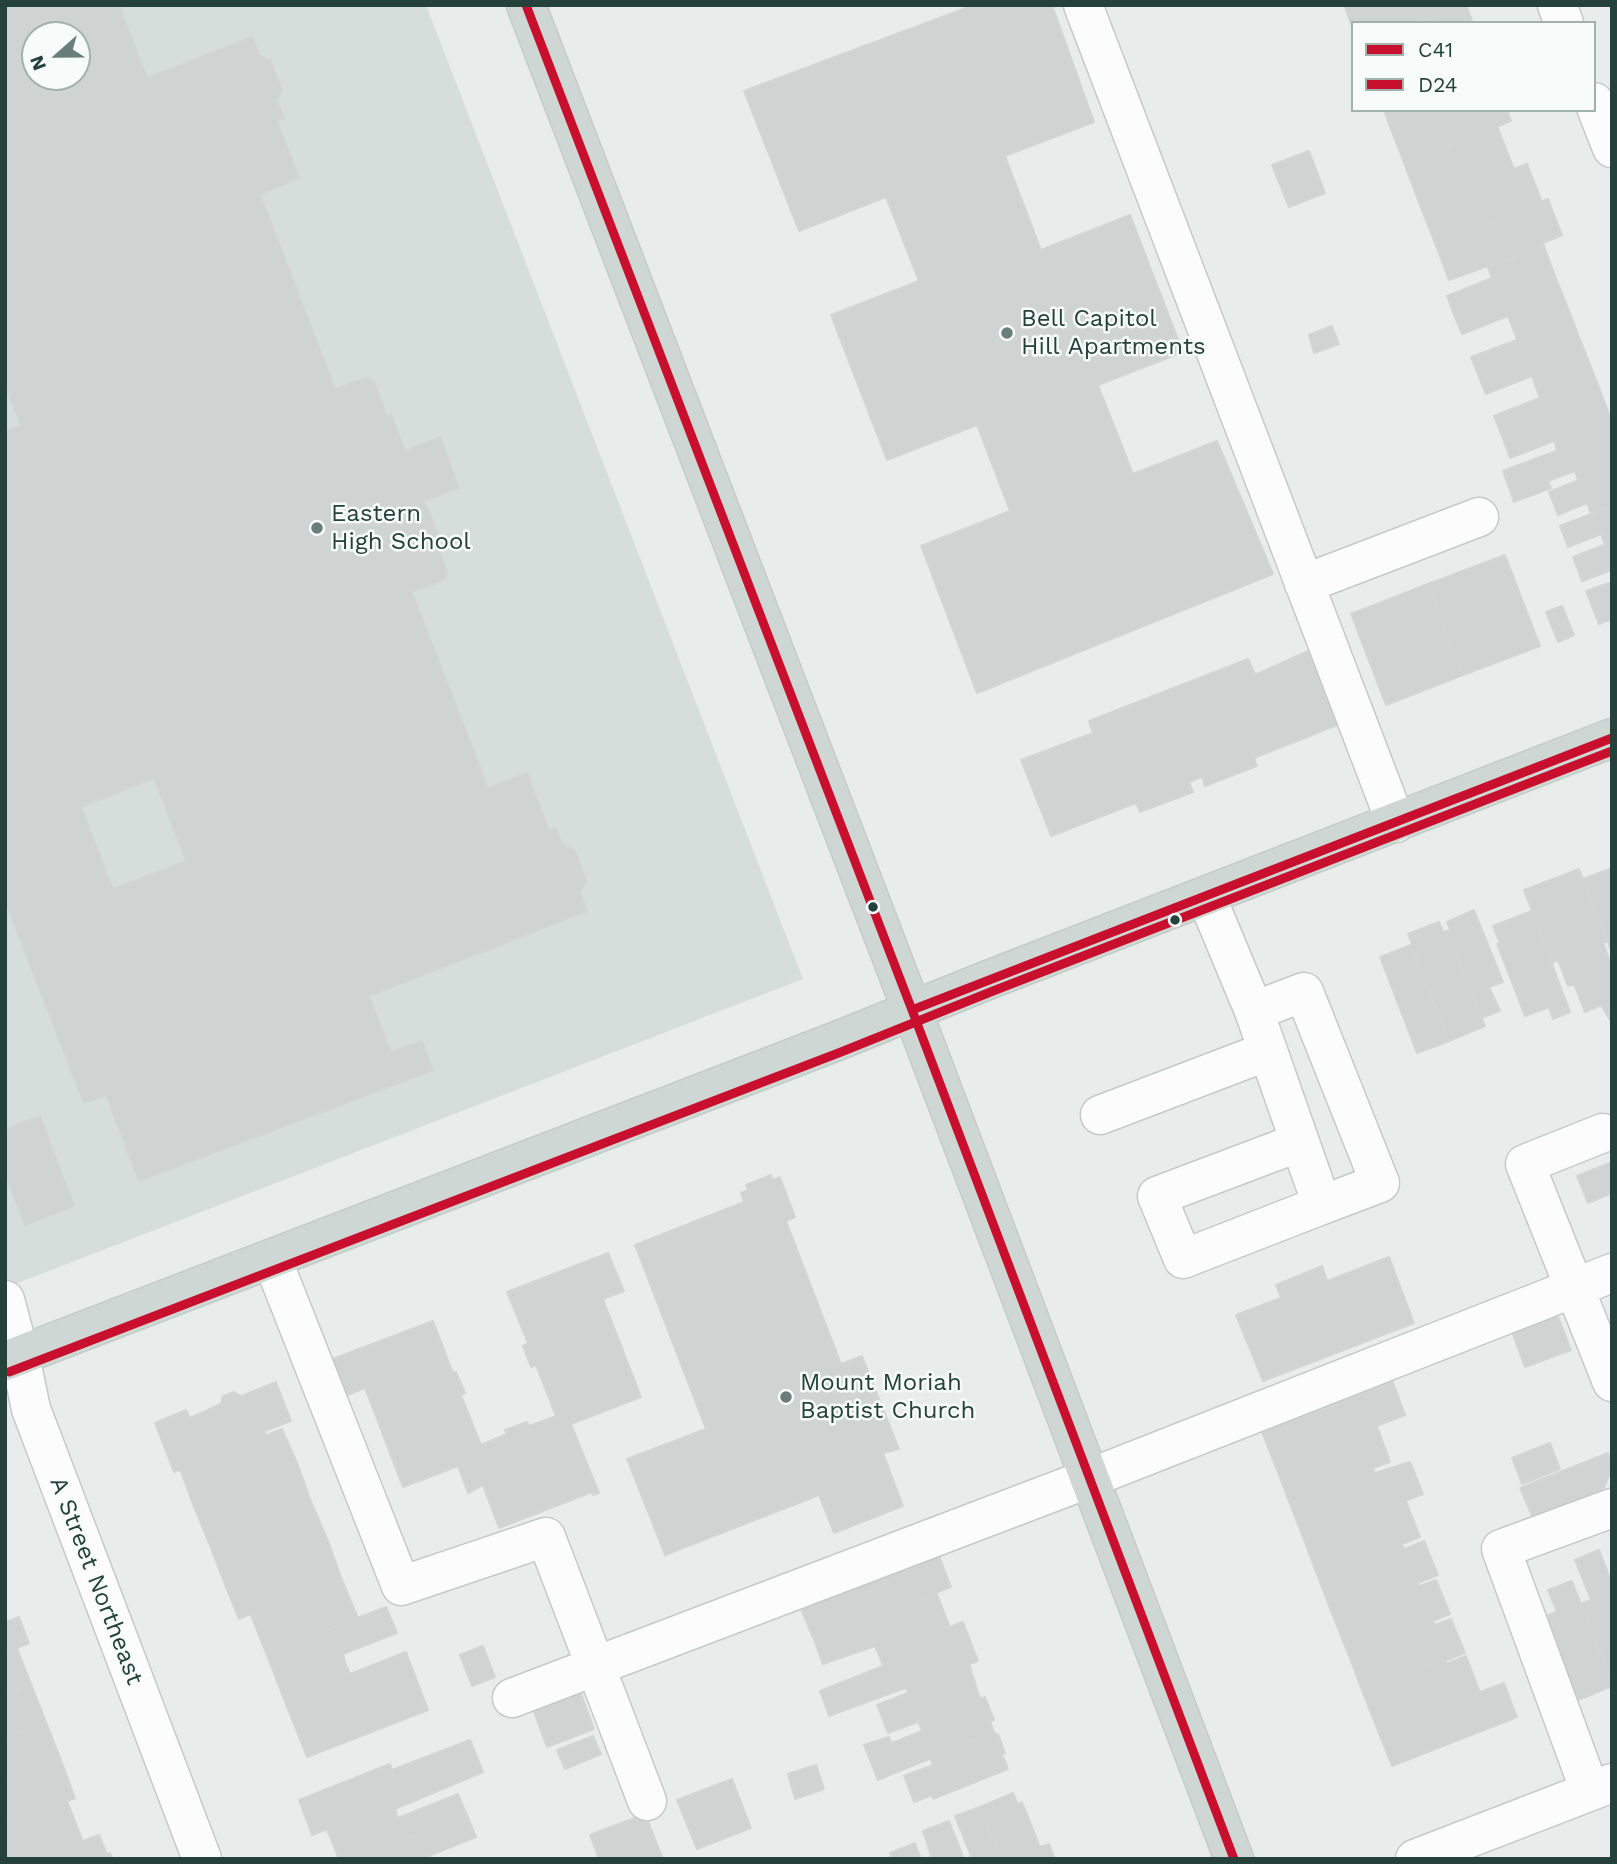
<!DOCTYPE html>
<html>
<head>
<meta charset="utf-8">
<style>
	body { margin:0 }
	#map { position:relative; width:1617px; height:1864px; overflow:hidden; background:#e8edeb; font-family:"Work Sans",sans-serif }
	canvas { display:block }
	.frame { position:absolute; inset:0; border:7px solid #24423a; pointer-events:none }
	.legend { position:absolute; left:1351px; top:21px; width:245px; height:91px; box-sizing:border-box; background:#f7fbf9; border:2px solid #a3b1ad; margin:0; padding:9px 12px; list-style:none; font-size:21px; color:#24423a }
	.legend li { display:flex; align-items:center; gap:14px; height:35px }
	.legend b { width:35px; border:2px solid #a3b1ad }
	.north { position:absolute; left:21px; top:21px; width:70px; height:70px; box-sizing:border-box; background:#f7fbf9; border:2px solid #a3b1ad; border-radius:50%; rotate:249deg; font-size:19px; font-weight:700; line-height:28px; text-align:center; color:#24423a }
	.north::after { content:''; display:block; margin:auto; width:24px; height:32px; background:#697e78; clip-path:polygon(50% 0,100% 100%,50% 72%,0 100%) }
</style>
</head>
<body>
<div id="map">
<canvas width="1617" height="1864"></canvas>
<div class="frame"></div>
<ul class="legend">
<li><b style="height:9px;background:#c8102e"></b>C41</li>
<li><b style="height:9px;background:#c8102e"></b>D24</li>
</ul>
<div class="north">N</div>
</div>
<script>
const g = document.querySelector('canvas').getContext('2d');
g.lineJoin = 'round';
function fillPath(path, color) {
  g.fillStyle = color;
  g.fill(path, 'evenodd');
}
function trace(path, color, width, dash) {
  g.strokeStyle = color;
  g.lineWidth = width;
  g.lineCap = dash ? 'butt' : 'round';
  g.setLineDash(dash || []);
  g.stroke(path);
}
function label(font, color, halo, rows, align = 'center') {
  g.font = font + ' "Work Sans",sans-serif';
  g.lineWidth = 5;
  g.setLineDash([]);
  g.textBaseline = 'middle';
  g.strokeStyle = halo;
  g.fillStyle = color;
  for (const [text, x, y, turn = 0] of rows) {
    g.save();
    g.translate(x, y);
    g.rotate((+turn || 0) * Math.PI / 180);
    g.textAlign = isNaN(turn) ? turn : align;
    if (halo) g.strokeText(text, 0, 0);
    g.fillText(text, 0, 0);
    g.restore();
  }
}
fillPath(new Path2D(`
	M5,5H426L803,979L5,1288ZM35,35H77V77H35Z`), '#d6dedb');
const building = new Path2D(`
	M119,5L147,78L252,37L259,55L270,60L282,90L277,101L284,118L277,121L299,178L260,194L335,389L365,378L374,382L387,416L391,414L405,451L440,437L459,488L424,501L440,539L436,541L447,572L444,580L412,592L488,788L527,773L549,831L555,828L562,845L575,851L586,881L580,893L587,911L369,996L391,1052L422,1041L433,1070L139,1181L106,1095L84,1103L5,901V431L21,426L5,385V6ZM35,35H77V77H35ZM154,778L186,861L113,889L81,807Z
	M974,5H1052L1094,122L1005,156L1041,250L1130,215L1183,352L1098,385L1133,474L1217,441L1273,574L977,693L921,546L1010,511L977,425L887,460L831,315L919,281L886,197L799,231L744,91Z
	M1344,5H1463L1417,23H1353V29Z
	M1463,5H1466L1473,23H1417Z
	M1384,110H1423L1389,124Z
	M1423,110H1507L1511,121L1404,163L1389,124Z
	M1497,126L1514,169L1420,205L1404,163Z
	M1309,151L1325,193L1289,207L1272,165Z
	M1527,164L1542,202L1435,243L1420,205Z
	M1548,199L1562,235L1543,243L1544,246L1449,280L1435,243Z
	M1544,246L1555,276L1454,315L1447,296L1492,278L1488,268Z
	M1555,276L1568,308L1513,329L1508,316L1462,334L1454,315Z
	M1568,308L1579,337L1478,375L1471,357L1517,340L1513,329Z
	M1332,326L1339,344L1314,353L1309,335Z
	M1579,337L1591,367L1536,388L1532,376L1486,394L1478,375Z
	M1591,367L1603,398L1502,436L1494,416L1540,398L1536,388Z
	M1603,398L1612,422V430L1557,450L1554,441L1510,458L1502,436Z
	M1612,430V467L1578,481L1575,471L1548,481L1551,488L1514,502L1503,471Z
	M1612,467V506L1591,514L1587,503L1558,515L1549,492Z
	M1612,506V542L1605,545L1601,534L1568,547L1560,526Z
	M1612,542V570L1582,581L1573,557Z
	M1505,555L1540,646L1463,675L1428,584Z
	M1612,582V619L1599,624L1586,591Z
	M1428,584L1463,675L1386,705L1351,614Z
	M1562,606L1574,635L1558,642L1546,612Z
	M1308,651L1337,725L1254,758L1257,766L1205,786L1202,777L1189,782L1193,792L1140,812L1136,803L1051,836L1021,760L1093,733L1089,721L1248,659L1255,675Z
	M1612,868V950H1611L1583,879Z
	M1579,869L1608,941L1603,943L1612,966L1610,1020L1601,1005L1585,1012L1574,984L1568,986L1558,960L1552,963L1524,890Z
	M1474,910L1503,982L1489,987L1500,1011L1481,1018L1447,931L1450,930L1447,922Z
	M1532,911L1570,1012L1553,1019L1549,1007L1525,1016L1497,944L1500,943L1493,926Z
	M1439,922L1443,932L1447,931L1485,1026L1449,1041L1408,934Z
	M1411,945L1449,1041L1417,1053L1380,957Z
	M40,1116L74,1206L25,1225L5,1174V1130Z
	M1612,1162V1193L1588,1203L1577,1176Z
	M771,1175L772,1180L780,1177L795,1217L786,1221L841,1364L862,1356L899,1449L883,1453L903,1506L834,1533L819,1495L665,1555L627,1459L706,1429L635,1245L744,1202L741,1193L748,1190L746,1185Z
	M608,1253L624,1291L603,1299L641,1397L571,1424L599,1493L593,1495L592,1492L499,1528L483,1485L468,1493L458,1466L403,1487L365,1388L345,1396L330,1360L433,1321L453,1373L456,1372L465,1393L461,1395L481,1445L507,1434L505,1430L527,1422L529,1426L556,1416L536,1365L531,1367L523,1346L528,1343L507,1292Z
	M1389,1257L1414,1323L1263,1381L1236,1315L1281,1298L1276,1285L1322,1266L1327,1281Z
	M1557,1314L1571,1350L1525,1367L1512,1332Z
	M276,1382L291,1421L264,1431L266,1435L174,1472L155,1423L186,1410L190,1418L221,1404L223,1396L234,1392L241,1396Z
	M1393,1382L1405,1415L1275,1465L1262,1432Z
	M1377,1426L1390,1462L1373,1468L1374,1471L1290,1504L1275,1465Z
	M282,1429L297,1463L193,1504L180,1469Z
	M1550,1443L1560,1469L1522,1484L1512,1458Z
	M1608,1453L1612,1468L1598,1502L1536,1525L1520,1488Z
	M1410,1462L1423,1494L1304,1540L1290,1504L1374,1471L1375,1473Z
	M297,1463L312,1504L209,1543L193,1504Z
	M1406,1501L1420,1537L1318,1577L1304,1540Z
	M312,1504L328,1541L224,1582L209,1543Z
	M328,1541L342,1580L252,1618L250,1614L239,1619L224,1582Z
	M1424,1541L1438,1575L1333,1616L1318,1577L1402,1544L1404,1549Z
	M1599,1550L1612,1583V1683L1581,1604L1591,1600L1575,1560Z
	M937,1551L951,1587L814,1640L799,1604Z
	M342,1580L358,1618L266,1653L252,1618Z
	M1436,1580L1450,1614L1433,1621L1434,1623L1349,1656L1333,1616L1418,1583L1420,1586Z
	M1572,1581L1612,1683V1686L1578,1700L1545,1616L1557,1612L1548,1590Z
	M936,1592L950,1627L879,1655L875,1646L823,1664L814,1640Z
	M386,1607L397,1633L343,1654L345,1662L280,1689L266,1653Z
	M19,1617L29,1643L5,1653V1620L6,1622Z
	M1451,1619L1465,1653L1363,1693L1349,1656L1434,1623L1435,1625Z
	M963,1622L978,1661L829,1716L820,1691L883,1666L879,1655Z
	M483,1646L495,1677L472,1686L460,1655Z
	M17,1648L31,1684L5,1694V1653Z
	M406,1652L428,1710L307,1757L280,1689L345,1662L350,1674Z
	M1466,1656L1480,1692L1378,1731L1363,1693L1445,1660L1446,1664Z
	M969,1664L980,1699L888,1733L877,1705L908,1693L906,1689Z
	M1504,1683L1517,1717L1392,1766L1378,1731Z
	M31,1684L46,1722L5,1738V1694Z
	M580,1691L594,1729L547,1747L533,1709Z
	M985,1697L994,1720L990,1721L994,1732L878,1780L864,1745L889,1737L892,1743L922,1731L918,1721Z
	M46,1722L61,1760L5,1782V1738Z
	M994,1732L996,1735L998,1734L1005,1753L1002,1754L1008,1769L933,1799L932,1795L914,1802L904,1776L933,1765L930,1758Z
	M593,1736L601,1754L565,1769L557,1750Z
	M470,1740L483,1772L395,1809L328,1832L327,1829L312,1835L299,1800L390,1764L392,1770Z
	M61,1760L75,1798L5,1824V1782Z
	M816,1765L824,1789L795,1799L788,1774Z
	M732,1779L751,1828L697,1849L677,1800Z
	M1013,1793L1018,1804L1022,1802L1040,1847L1049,1844L1055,1859H1001L980,1807Z
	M458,1794L467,1815L357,1859H339L328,1832L395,1809L398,1818Z
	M67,1801L82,1839L30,1859H5V1824Z
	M980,1807L1001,1859H972L955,1816Z
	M645,1814L663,1859H599L590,1835Z
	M467,1815L476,1837L421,1859H357Z
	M949,1821L964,1859H932L923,1831Z
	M99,1835L107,1854L110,1853L113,1859H30L82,1839L83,1841Z
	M915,1843L921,1859H892L890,1853Z`);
fillPath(building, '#cfd4d2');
trace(building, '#d1d6d4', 2);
const minor = new Path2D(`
	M1083,5L1396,823
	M1557,5L1564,23
	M1594,102L1612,148
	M1304,584L1479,517
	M1206,896L1254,1011L1322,1205L1380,1183L1304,992L1254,1011
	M1100,1115L1268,1051
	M1603,1133L1525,1164L1612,1382
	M1300,1142L1157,1196L1183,1259L1322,1205
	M272,1259L401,1586L546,1537L647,1801
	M5,1300L20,1356L31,1409L202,1859
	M512,1698L1090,1478L1612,1273
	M1590,1791L1501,1549L1612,1508
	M1415,1859L1612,1783`);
const major = new Path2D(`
	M526,5L912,1010L1234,1859
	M5,1361L837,1041L988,980L1612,738`);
trace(minor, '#c5cac8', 41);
trace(major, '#c3ccc9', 41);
trace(minor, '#fcfcfc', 38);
trace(major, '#cfd7d5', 38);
trace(new Path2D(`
	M526,5L912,1010L1234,1859
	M912,1010L1612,738`), '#c8102e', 9);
trace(new Path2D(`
	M9,1372L841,1052L993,991L1612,751`), '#c8102e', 9);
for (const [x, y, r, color] of [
	[1007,333,7,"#697e78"],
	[317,528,7,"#697e78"],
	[873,907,6,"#24423a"],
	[1175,920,6,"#24423a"],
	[786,1397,7,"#697e78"]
]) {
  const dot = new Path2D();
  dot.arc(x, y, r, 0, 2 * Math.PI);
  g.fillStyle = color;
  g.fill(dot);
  trace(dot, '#f7fbf9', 2.5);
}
label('24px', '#24423a', '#f7fbf9', [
	["Bell Capitol",1021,319],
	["Hill Apartments",1021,347],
	["Eastern",331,514],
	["High School",331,542],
	["Mount Moriah",800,1383],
	["Baptist Church",800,1411]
], 'left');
label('24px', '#24423a', '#f7fbf9', [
	["A Street Northeast",96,1581,69]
]);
</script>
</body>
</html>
